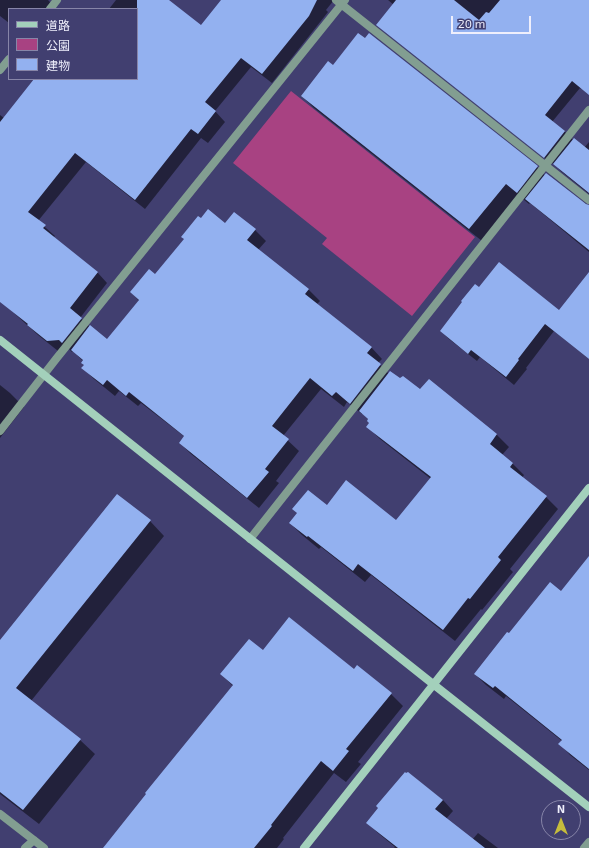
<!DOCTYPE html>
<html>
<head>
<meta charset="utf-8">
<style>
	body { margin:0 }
	#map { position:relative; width:589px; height:848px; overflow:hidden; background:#413f70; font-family:"Exo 2","Noto Sans JP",sans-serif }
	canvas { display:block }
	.legend { position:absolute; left:8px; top:8px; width:130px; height:72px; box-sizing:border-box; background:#413f70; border:1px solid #8785a8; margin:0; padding:5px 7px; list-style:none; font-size:12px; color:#efeffc }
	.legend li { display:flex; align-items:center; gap:8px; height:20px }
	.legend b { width:20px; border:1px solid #8785a8 }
	.north { position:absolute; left:541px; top:800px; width:40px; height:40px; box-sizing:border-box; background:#413f70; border:1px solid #8785a8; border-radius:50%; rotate:0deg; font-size:11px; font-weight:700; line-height:16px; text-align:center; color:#efeffc }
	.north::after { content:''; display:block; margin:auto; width:14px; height:18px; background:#c6bc3c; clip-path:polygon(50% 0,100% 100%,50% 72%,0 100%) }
	.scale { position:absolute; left:451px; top:16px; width:80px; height:18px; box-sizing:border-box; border:2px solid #efeffc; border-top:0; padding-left:5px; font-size:12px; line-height:14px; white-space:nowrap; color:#efeffc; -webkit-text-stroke:3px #413f70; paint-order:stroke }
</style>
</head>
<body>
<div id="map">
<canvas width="589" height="848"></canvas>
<ul class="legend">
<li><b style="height:5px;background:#a3d0bb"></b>道路</li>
<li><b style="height:11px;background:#a84282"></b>公園</li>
<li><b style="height:11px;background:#93b1f0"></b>建物</li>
</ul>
<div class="north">N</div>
<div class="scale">20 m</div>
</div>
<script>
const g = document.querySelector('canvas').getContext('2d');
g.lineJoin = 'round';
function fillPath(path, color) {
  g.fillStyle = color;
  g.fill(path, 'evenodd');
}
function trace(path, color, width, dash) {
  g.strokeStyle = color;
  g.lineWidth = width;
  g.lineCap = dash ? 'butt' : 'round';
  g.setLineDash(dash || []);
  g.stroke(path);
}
fillPath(new Path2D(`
	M291,91L475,237L412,316L322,244L327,238L233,163Z`), '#a84282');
fillPath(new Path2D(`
	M0,0H48L53,5L50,9H9V23L0,16Z
	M116,0H167L201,27L222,0H334L326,10L328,12L272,83L251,67L215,111L225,122L208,143L201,138L145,209L86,162L38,221L55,236L53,238L98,273L107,283L80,318L90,327L107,340L139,301L131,292L155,275L201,219L255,230L266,241L258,250L309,290L320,301L317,304L371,347L382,359L378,363L389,374L420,391L429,380L497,435L509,447L502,455L512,463L524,475L522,478L546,497L558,509L510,569L513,572L482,610L481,609L455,641L371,575L365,582L321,547L319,549L302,535L290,523L327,506L396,522L431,479L380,439L368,427L370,423L369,420L362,413V414L347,402L344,407L321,389L283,436L299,451L276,481L279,483L259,508L191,454L180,443L185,437L141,403L138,406L119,391L115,396L94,379L83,368L85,365L83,361L73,351L72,352L69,349L58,351L38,335L3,303L0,292V115L4,118L35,79H137V9H109Z
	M388,0H589V79L581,89L580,88L552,122L565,132L573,140L584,148L589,142V194L562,172L553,163L552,164L385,32L377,25L394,5Z
	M302,96L537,167L545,176L589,206V252L530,203L529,204L518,195L482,241L314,108Z
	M589,274V359L554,331L526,368L527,369L514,385L480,357L477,361L449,339L441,331L479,289L559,311Z
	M0,385L10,393L24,407L0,438Z
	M150,521L164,536L31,701L80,740L95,754L39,824L0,794V642Z
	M589,557V770L570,755L560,744L562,741L506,696L504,699L486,685L475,674L509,635L561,592Z
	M263,652L354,670L391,694L403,706L358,762L361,764L346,782L334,773L283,838L284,839L277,848H117L233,686L221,674Z
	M408,773L443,800L453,811L446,819L472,840L478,833L498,848H394L395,847L378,833L367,823Z`), '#0007');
fillPath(new Path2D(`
	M137,0H169L201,25L221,0H317L309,16L262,74L241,58L205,102L216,111L198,134L191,129L135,200L75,153L28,212L46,225L43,228L98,272L70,308L82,318L62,343L59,340L47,341L27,325L28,324L0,302V122L34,79H137Z
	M396,0H454L479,20L486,12L489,13L500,0H589V95L572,81L545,115L565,131L544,158L376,25Z
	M358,33L365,38L369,33L538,166L517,193L506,184L469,229L301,96L328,61L333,65Z
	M574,138L589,150V193L553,164Z
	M546,173L586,204L589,205V250L525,199Z
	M208,209L225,223L234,212L256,229L247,240L309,289L305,294L372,347L367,353L381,364L350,404L336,392L332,396L310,378L272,426L289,439L265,469L269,472L247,498L179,443L184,436L129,392L126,396L107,380L103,385L81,368L84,365L81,363L83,360L71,350L90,325L107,339L139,300L130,292L149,269L155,274L184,239L181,237L198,216L201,218Z
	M499,262L559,310L589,272V359L545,324L518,359L519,360L506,377L471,350L468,354L440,331L462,302L461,301L475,284L479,287Z
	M390,371L400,378L403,376L420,389L429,379L497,434L490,444L513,463L510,467L547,496L498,557L501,560L470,599L468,598L443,630L358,564L353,571L308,536L307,537L289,523L297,513L292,509L308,490L327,505L346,480L396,520L431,477L366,427L369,423L367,421L368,419L359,411Z
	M117,494L151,520L16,688L81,739L23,810L0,792V640Z
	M589,556V769L558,744L562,740L495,686L493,688L474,674L507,632L509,633L550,582L561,591Z
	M289,617L354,669L357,665L392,693L346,749L349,751L333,771L321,761L271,825L272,826L254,848H103L146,794L145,793L233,685L220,674L249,639L263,650Z
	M405,772L406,773L408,772L443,800L435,809L485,848H398L366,823L378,808L376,806Z`), '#93b1f0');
trace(new Path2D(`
	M336,0L589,200
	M50,9L57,0
	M0,70L9,59
	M0,431L56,359L345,0
	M250,539L589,110
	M0,814L44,848
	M25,848L34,840
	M584,848L589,842`), '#829e91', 8);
trace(new Path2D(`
	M0,340L433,684L589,807
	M304,848L589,488`), '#a3d0bb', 8);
</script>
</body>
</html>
